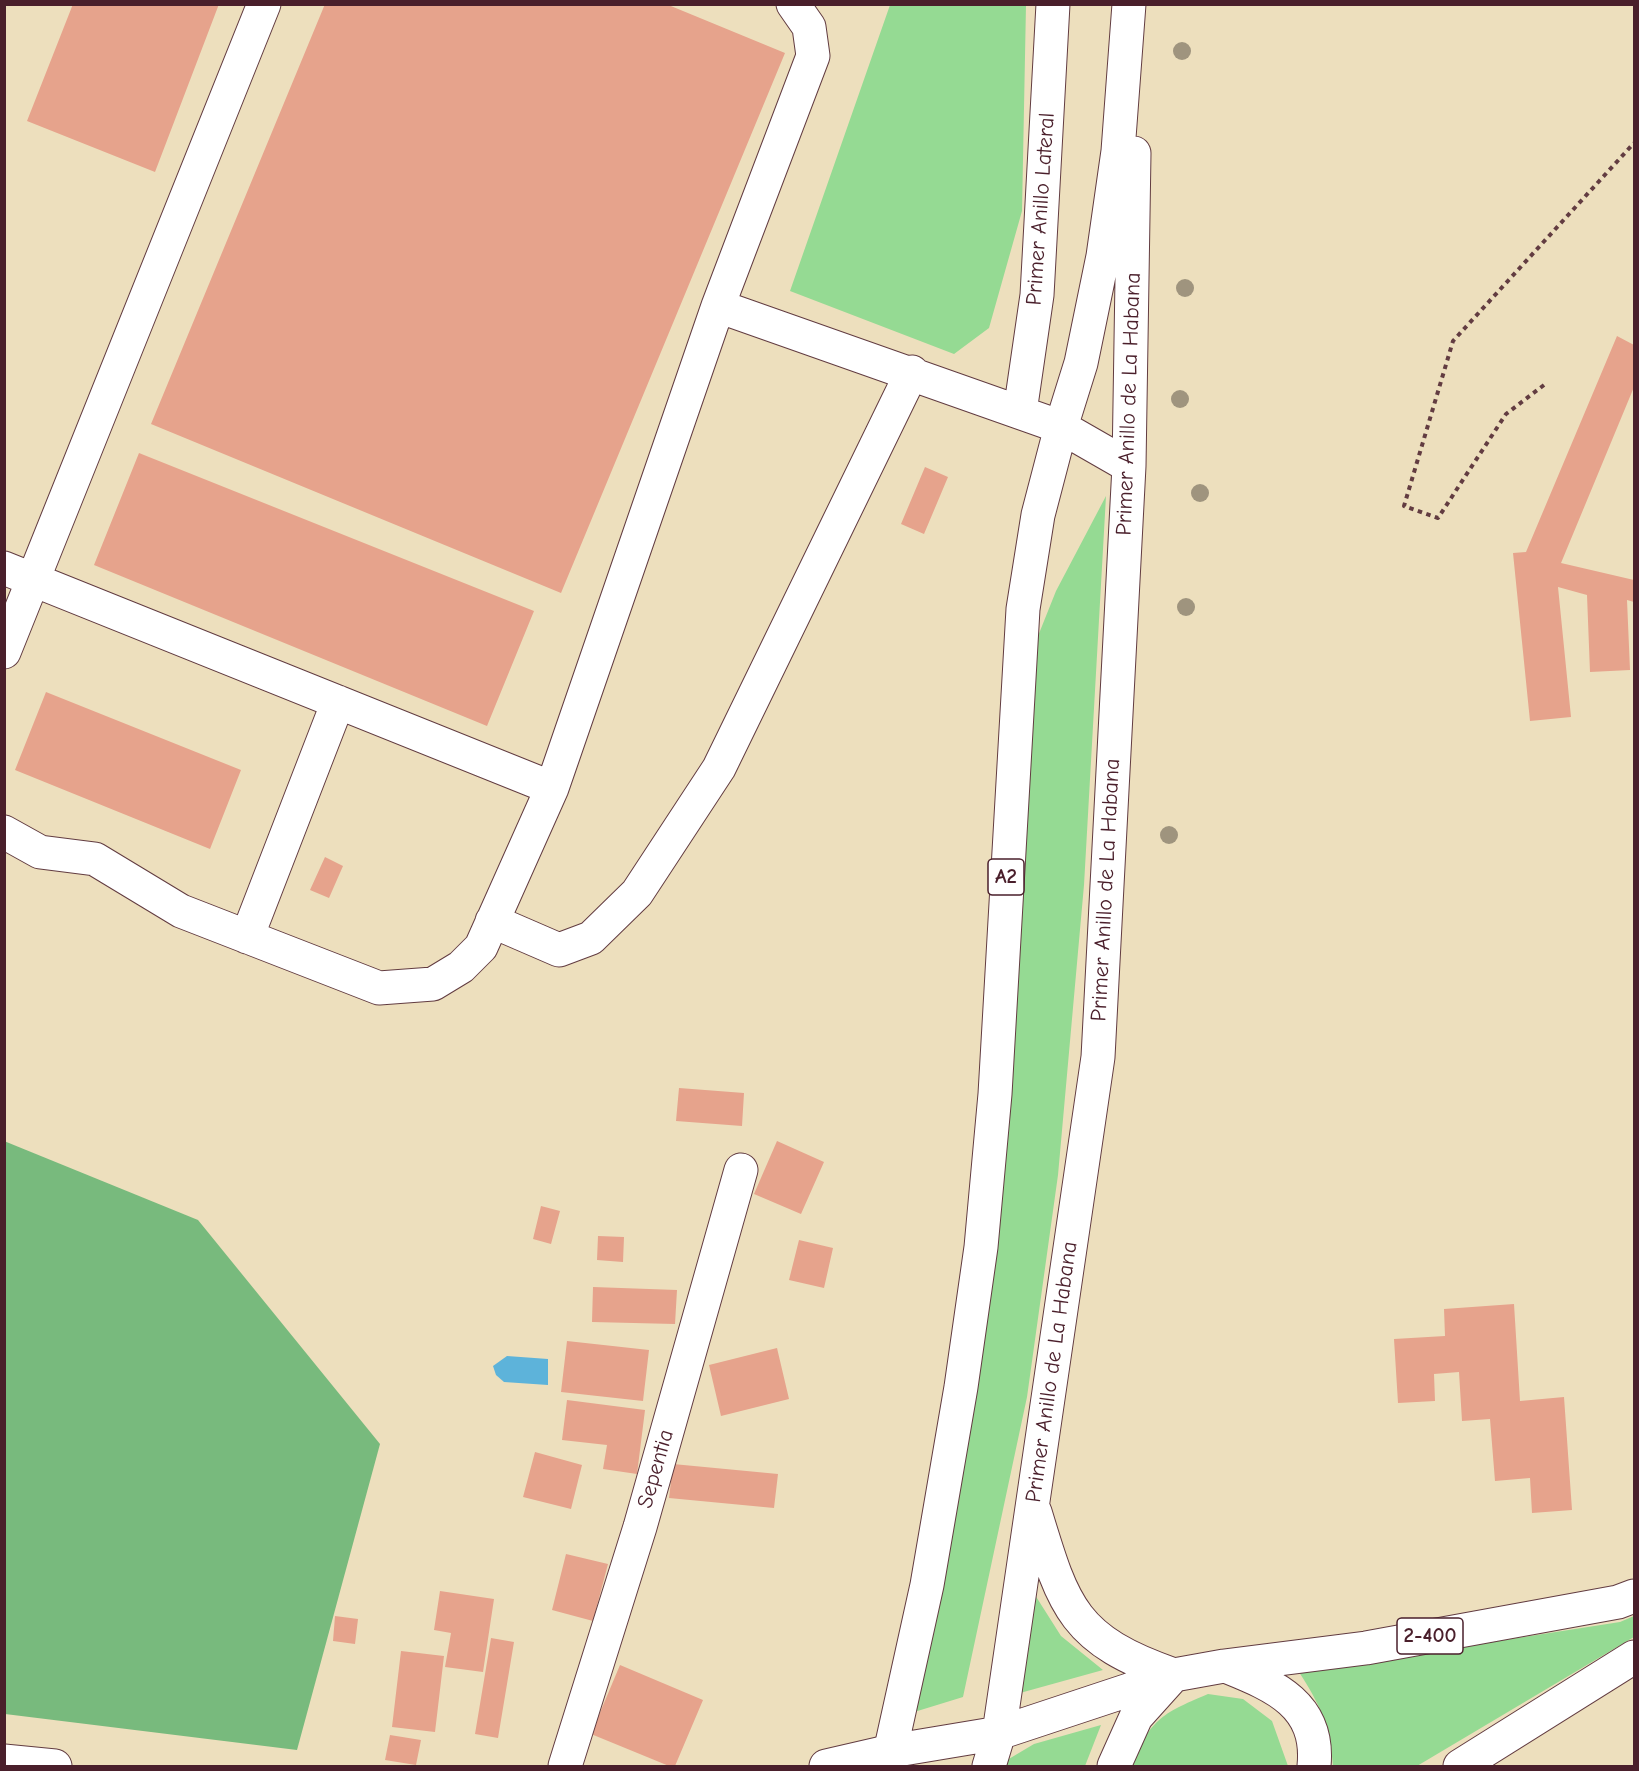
<!DOCTYPE html>
<html>
<head>
<meta charset="utf-8">
<style>
	body { margin:0 }
	#map { position:relative; width:1639px; height:1771px; overflow:hidden; background:#eddfbd; font-family:"Comic Neue",sans-serif }
	canvas { display:block }
	.frame { position:absolute; inset:0; border:6px solid #4a1f2b; pointer-events:none }
</style>
</head>
<body>
<div id="map">
<canvas width="1639" height="1771"></canvas>
<div class="frame"></div>
</div>
<script>
const g = document.querySelector('canvas').getContext('2d');
g.lineJoin = 'round';
function fillPath(path, color) {
  g.fillStyle = color;
  g.fill(path, 'evenodd');
}
function trace(path, color, width, dash) {
  g.strokeStyle = color;
  g.lineWidth = width;
  g.lineCap = dash ? 'butt' : 'round';
  g.setLineDash(dash || []);
  g.stroke(path);
}
function label(font, color, halo, rows, align = 'center') {
  g.font = font + ' "Comic Neue",sans-serif';
  g.lineWidth = 5;
  g.setLineDash([]);
  g.textBaseline = 'middle';
  g.strokeStyle = halo;
  g.fillStyle = color;
  for (const [text, x, y, turn = 0] of rows) {
    g.save();
    g.translate(x, y);
    g.rotate((+turn || 0) * Math.PI / 180);
    g.textAlign = isNaN(turn) ? turn : align;
    if (halo) g.strokeText(text, 0, 0);
    g.fillText(text, 0, 0);
    g.restore();
  }
}
fillPath(new Path2D(`
	M890,5H1026L1022,211L989,328L954,354L790,291Z
	M1106,496L1084,885L1058,1175L1027,1397L963,1697L911,1713L1036,641L1056,591Z
	M1035,1595L1061,1636L1103,1670L1020,1693Z
	M1634,1616V1637L1417,1766H1333C1330,1727 1320,1704 1299,1672L1620,1622Z
	M1208,1694L1243,1699L1272,1721L1288,1766H1128C1154,1719 1158,1715 1208,1694Z
	M1101,1725L1085,1766H997L1034,1744Z`), '#95da93');
fillPath(new Path2D(`
	M4,1141L198,1220L380,1444L297,1750L5,1714Z`), '#78ba7d');
fillPath(new Path2D(`
	M507,1356L548,1359V1385L504,1382L496,1375L493,1366Z`), '#5db3da');
fillPath(new Path2D(`
	M73,4H219L155,172L27,121Z
	M325,4H666L785,53L561,593L151,424Z
	M1617,336L1634,345V387L1561,563L1634,580V602L1627,600L1630,670L1590,672L1587,595L1558,587L1571,717L1530,721L1513,553L1526,552Z
	M139,453L534,611L487,726L94,565Z
	M925,467L948,477L924,534L901,524Z
	M46,692L241,770L210,849L15,770Z
	M325,857L343,866L329,898L310,890Z
	M679,1088L744,1093L742,1126L676,1121Z
	M777,1141L824,1162L801,1214L754,1194Z
	M541,1206L560,1211L551,1244L533,1239Z
	M598,1236L624,1237L623,1262L597,1260Z
	M799,1240L833,1248L824,1288L789,1280Z
	M593,1287L677,1290L675,1324L592,1322Z
	M1514,1304L1520,1401L1564,1397L1572,1510L1532,1513L1530,1478L1495,1481L1490,1419L1462,1421L1459,1372L1434,1374L1435,1401L1398,1403L1394,1339L1445,1336L1444,1309Z
	M567,1341L649,1350L643,1401L561,1392Z
	M777,1348L789,1399L721,1416L709,1365Z
	M567,1400L645,1410L637,1474L603,1469L607,1445L562,1440Z
	M535,1452L582,1465L571,1509L523,1497Z
	M673,1464L778,1474L774,1508L669,1498Z
	M566,1554L608,1564L593,1621L552,1610Z
	M440,1591L494,1599L483,1672L445,1667L451,1633L434,1630Z
	M335,1616L358,1619L355,1644L333,1641Z
	M491,1638L514,1642L498,1738L475,1734Z
	M401,1651L444,1656L435,1732L392,1727Z
	M620,1665L703,1700L675,1766H669L591,1734Z
	M390,1735L421,1740L416,1765L385,1760Z`), '#e6a38c');
const minor = new Path2D(`
	M718,306L1061,427
	M1020,412L1037,295L1053,4
	M4,568L552,788
	M4,652L264,4
	M4,832L40,852L95,859L181,911L379,988L433,984L461,967L481,947L552,788L718,306L813,56L809,27L793,4
	M492,921L559,950L591,938L637,893L719,768L912,372
	M247,937L338,702
	M4,1761L55,1766
	M565,1766L640,1527L741,1170
	M826,1766L891,1751`);
const highway = new Path2D(`
	M1061,427L1129,466
	M1035,1512C1064,1608 1073,1640 1174,1675
	M1228,1667C1275,1686 1320,1705 1314,1766
	M891,1751L999,1733L1174,1675L1224,1666L1366,1648L1618,1602L1634,1596
	M887,1766L927,1585L961,1387L981,1247L995,1094L1023,609L1038,515L1061,427L1081,363L1103,256L1118,151L1129,4
	M989,1766L999,1733L1098,1057L1129,466L1134,153
	M1114,1766L1136,1717L1172,1677
	M1460,1766L1634,1657`);
trace(minor, '#623c41', 35);
trace(highway, '#623c41', 35);
trace(new Path2D(`
	M1544,385L1506,414L1438,518L1404,506L1453,341L1634,143`), '#623c41', 4, [4.5, 4.5]);
trace(minor, '#fff', 33);
trace(highway, '#fff', 33);
g.fillStyle = '#9f947e';
for (const [x, y] of [
	[1182,51],
	[1185,288],
	[1180,399],
	[1200,493],
	[1186,607],
	[1169,835]
]) {
  g.beginPath();
  g.arc(x, y, 9, 0, 2 * Math.PI);
  g.fill();
}
for (const [x, y, w] of [
	[1006,877,36],
	[1430,1636,66]
]) {
  const box = new Path2D();
  box.roundRect(x - w / 2, y - 18, w, 36, 4.5);
  g.fillStyle = '#fff';
  g.fill(box);
  trace(box, '#4a1f2b', 1.5);
}
label('bold 21px', '#4a1f2b', null, [
	["A2",1006,877],
	["2-400",1430,1636]
]);
label('22px', '#4a1f2b', '#fff', [
	["Primer Anillo Lateral",1041,209,-86],
	["Primer Anillo de La Habana",1129,404,-88],
	["Primer Anillo de La Habana",1106,890,-87],
	["Primer Anillo de La Habana",1052,1372,-82],
	["Sepentia",656,1469,-74]
]);
</script>
</body>
</html>
